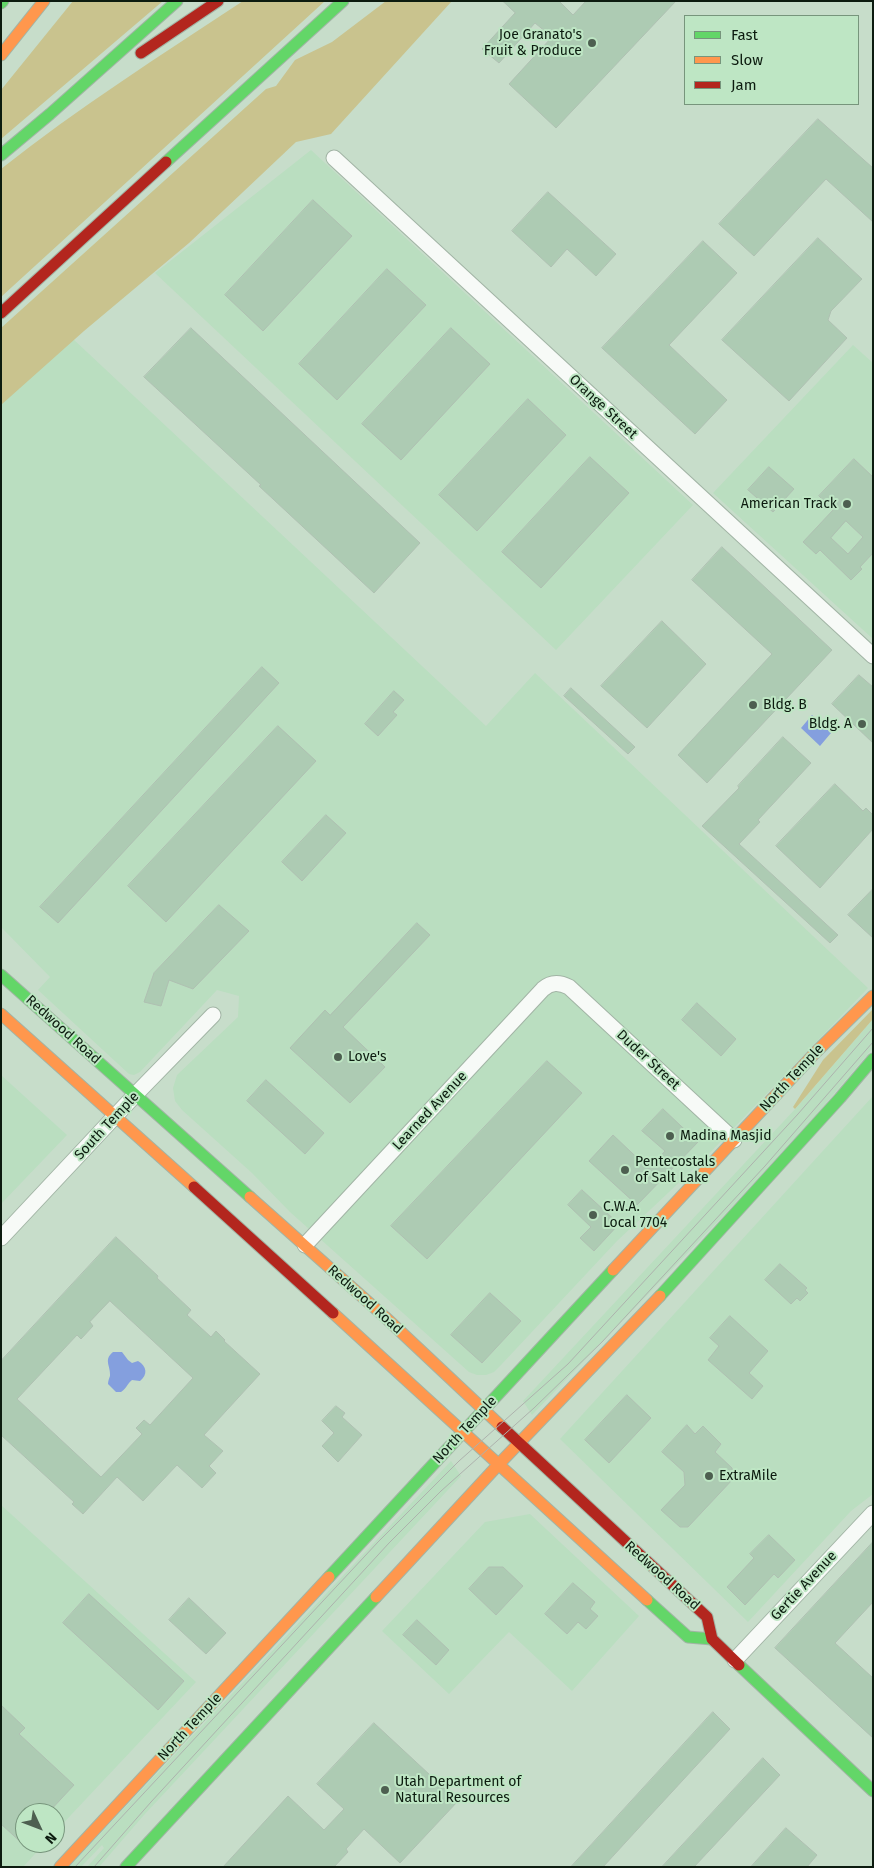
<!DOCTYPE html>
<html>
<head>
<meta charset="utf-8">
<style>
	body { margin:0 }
	#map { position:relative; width:874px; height:1868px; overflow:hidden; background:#c7ddca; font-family:"Fira Sans",sans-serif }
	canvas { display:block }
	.frame { position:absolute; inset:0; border:2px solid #0c1b0f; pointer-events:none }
	.legend { position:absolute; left:684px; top:15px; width:175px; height:90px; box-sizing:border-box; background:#bee6c4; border:1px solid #77957c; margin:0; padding:6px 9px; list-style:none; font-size:15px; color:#0c1b0f }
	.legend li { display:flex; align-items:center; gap:10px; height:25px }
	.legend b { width:25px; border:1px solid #77957c }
	.north { position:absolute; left:15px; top:1803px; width:50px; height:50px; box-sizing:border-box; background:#bee6c4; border:1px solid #77957c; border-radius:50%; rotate:133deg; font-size:14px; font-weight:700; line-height:20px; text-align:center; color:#0c1b0f }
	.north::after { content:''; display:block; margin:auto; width:18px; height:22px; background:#4d5f50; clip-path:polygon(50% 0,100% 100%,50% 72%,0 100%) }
</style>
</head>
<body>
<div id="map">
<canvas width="874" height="1868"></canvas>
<div class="frame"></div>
<ul class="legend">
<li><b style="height:6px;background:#63d668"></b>Fast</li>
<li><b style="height:6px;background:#ff974d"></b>Slow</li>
<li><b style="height:6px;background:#b3261e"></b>Jam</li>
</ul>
<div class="north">N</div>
</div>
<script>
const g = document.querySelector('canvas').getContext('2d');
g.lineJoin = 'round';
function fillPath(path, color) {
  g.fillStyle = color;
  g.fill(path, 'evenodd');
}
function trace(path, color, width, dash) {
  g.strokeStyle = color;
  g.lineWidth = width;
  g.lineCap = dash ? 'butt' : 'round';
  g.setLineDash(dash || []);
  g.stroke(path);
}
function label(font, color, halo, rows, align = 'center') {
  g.font = font + ' "Fira Sans",sans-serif';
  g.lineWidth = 4;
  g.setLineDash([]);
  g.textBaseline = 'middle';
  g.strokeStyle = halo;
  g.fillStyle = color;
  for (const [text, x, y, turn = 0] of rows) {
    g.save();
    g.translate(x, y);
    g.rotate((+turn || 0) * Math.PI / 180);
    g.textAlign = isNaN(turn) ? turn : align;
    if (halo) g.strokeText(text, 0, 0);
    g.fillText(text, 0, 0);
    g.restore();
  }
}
fillPath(new Path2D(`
	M311,150L693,505L556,650L155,273Z
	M72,338L486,726L535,673L868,988L702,1161L617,1241L501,1365L494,1372L486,1375H477L469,1372L290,1212L252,1173L182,1110L175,1101L173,1088L177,1075L238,1017L239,996L217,990L140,1072L134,1075L129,1074L38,990L50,977L1,927V398Z
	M853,345L873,363V639L713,493Z
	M873,1019V1048L822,1108L726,1213L532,1415L523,1401L797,1107Z
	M1,1075L67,1135L1,1204Z
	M873,1096V1494L851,1511L748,1622L560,1439Z
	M451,1461L461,1476L144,1815L99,1867H87L104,1848L102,1845L81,1867H69Z
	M1,1505L196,1682L55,1832V1813H25V1843H45L23,1867H1Z
	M530,1514L639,1616L572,1691L509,1632L449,1694L382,1631L485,1522Z`), '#badec0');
fillPath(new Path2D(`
	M73,1H163L1,139V90Z
	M243,1H325L1,297V169C78,108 161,55 243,1Z
	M386,1H452L331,134L296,142L189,243L84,331L1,405V328L266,89L276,86L295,60L332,42Z
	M873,1009V1019L795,1109L793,1107L823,1060Z`), '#c9c38e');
fillPath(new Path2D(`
	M812,715L831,733L820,746L801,728Z
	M113,1352H122L128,1360L132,1363L138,1361C147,1366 148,1375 140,1381L132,1380C127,1384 127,1388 121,1392H116L108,1384C108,1381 109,1379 110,1376C111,1366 103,1360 113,1352Z`), '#849fde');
const building = new Path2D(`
	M503,1H559L573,15L586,1H676L556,128L509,84L552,37L535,23L499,63L482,49L515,13Z
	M818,119L873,168V222L826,179L754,256L719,224Z
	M548,192L616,254L596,276L567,249L551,267L512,231Z
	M313,200L352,236L263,331L225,295Z
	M818,238L862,279L831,311L828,320L847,338L789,401L722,340Z
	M703,241L737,273L669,345L727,400L695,434L602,348Z
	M387,269L426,305L337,400L299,364Z
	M191,328L420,543L374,593L259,486L261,485L144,377Z
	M451,328L490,364L401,460L362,424Z
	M528,399L566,435L477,531L439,495Z
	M590,457L629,493L541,588L502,552Z
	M854,459L873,477V553L860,567L862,569L851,580L820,550L816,554L803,542L833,510L819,496ZM846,521L863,537L848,554L831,538Z
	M769,467L794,489L773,512L748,490Z
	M722,547L832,650L707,783L678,755L772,654L692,580Z
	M662,621L706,664L647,728L601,686Z
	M262,667L279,683L58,923L40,907Z
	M859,675L873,687V743L832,704Z
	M571,688L635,747L628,754L564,696Z
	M394,691L404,700L393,712L397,715L378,736L365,724Z
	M278,726L316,761L166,922L128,886Z
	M783,737L811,763L758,820L760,822L739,844L838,935L830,943L702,826L739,788L738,786Z
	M835,784L863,811L866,808L873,815V829L820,888L776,846Z
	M326,815L346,833L302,881L282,862Z
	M873,889V938L848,915Z
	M219,905L249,931L193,989L169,980L161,1006L144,1002L154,973Z
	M417,923L430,935L343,1027L385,1067L350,1103L290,1048L325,1010L330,1015Z
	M697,1003L736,1039L721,1056L682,1020Z
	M547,1061L582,1093L427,1259L391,1226Z
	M266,1080L324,1133L305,1154L247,1101Z
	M663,1109L698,1142L637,1205L589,1161L613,1135L649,1169L665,1151L642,1131Z
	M582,1190L619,1224L594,1251L580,1238L591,1227L568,1205Z
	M116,1237L158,1276L157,1278L191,1310L187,1315L211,1337L216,1331L225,1340L224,1341L260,1374L204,1435L223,1451L209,1466L216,1473L202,1488L177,1465L143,1501L117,1477L83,1514L72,1504L74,1502L1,1435V1361ZM110,1301L193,1378L150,1425L144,1420L136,1428L142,1434L101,1477L17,1399L77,1335L81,1339L93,1326L90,1322Z
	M780,1264L807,1288L805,1290L808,1293L800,1301L797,1298L791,1304L765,1280Z
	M490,1293L521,1321L482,1363L451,1335Z
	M730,1316L768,1351L749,1373L763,1386L752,1399L708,1360L719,1346L710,1338Z
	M627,1395L651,1418L609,1463L585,1440Z
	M336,1406L345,1413L342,1417L362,1435L338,1462L322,1446L334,1433L322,1421Z
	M687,1425L695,1434L703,1426L721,1444L715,1452L732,1468L733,1479L688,1527H680L661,1510L685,1485L684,1472L662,1452Z
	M769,1535L795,1560L778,1578L774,1574L745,1605L727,1587L754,1558L750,1554Z
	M873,1542V1602L835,1643L873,1678V1738L775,1648Z
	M489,1567H503L523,1586L496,1615L469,1589Z
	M573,1583L595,1602L590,1609L598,1616L586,1629L578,1622L567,1634L545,1614Z
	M89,1594L184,1681L158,1710L63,1623Z
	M189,1598L226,1633L206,1654L169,1620Z
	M417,1620L449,1650L436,1665L403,1635Z
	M1,1705L25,1728L19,1734L74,1785L48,1813H25V1846L1,1824Z
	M713,1712L730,1729L636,1831L603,1867H571Z
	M374,1723L458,1801L400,1863L364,1829L346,1849L348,1852L334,1867H223L288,1796L324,1830L344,1809L317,1784Z
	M763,1758L780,1775L694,1867H662Z
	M786,1828L817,1855L807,1867H751Z`);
fillPath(building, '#adcbb3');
trace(building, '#afc0b2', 1);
const street = new Path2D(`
	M334,158L873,656
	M1,1238L135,1095L213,1015
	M305,1245L543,989C551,982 559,982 569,987L734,1140
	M735,1660L873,1513`);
const fast = new Path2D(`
	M1,3L3,1
	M1,155L50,114L177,1
	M166,162L343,1
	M1,975L250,1197
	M660,1296L840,1098L873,1059
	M329,1577L613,1270
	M647,1600L688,1637L712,1639
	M739,1665L873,1791
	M126,1867L376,1597`);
const slow = new Path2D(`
	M1,55L44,1
	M1,1014L194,1187
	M250,1197L385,1317L502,1427
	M613,1270L814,1054L873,996
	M333,1313L647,1600
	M376,1597L499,1464L660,1296
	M60,1867L329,1577`);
const jam = new Path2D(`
	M141,53L218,1
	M1,313L166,162
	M194,1187L333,1313
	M502,1427L707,1617L712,1639L739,1665`);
trace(street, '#a2b4a5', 17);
trace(fast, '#a2b4a5', 13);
trace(slow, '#a2b4a5', 13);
trace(jam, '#a2b4a5', 13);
trace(street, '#f7faf7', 15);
trace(fast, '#63d668', 11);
trace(slow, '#ff974d', 11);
trace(jam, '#b3261e', 11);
trace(new Path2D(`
	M75,1867L378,1542L459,1461L568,1364L798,1114L873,1028
	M94,1867L151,1802L389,1543L441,1491L534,1408L602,1342L765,1166L873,1042`), '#adb2ad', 1);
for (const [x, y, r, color] of [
	[592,43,5,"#4d5f50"],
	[847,504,5,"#4d5f50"],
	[753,705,5,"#4d5f50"],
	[862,724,5,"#4d5f50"],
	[338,1057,5,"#4d5f50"],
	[670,1136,5,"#4d5f50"],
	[625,1170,5,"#4d5f50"],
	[593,1215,5,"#4d5f50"],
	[709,1476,5,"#4d5f50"],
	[385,1790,5,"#4d5f50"]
]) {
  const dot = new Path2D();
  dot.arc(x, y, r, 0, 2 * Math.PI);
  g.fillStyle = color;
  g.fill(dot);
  trace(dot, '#bee6c4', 2);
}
label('14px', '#0c1b0f', '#bee6c4', [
	["Joe Granato's",582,35,"right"],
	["Fruit & Produce",582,51,"right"],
	["American Track",837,504,"right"],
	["Bldg. B",763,705],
	["Bldg. A",852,724,"right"],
	["Love's",348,1057],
	["Madina Masjid",680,1136],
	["Pentecostals",635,1162],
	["of Salt Lake",635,1178],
	["C.W.A.",603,1207],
	["Local 7704",603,1223],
	["ExtraMile",719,1476],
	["Utah Department of",395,1782],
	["Natural Resources",395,1798]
], 'left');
label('14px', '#0c1b0f', '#bee6c4', [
	["Orange Street",603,407,43],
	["Redwood Road",63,1030,42],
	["Duder Street",648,1060,43],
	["North Temple",792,1078,-47],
	["Learned Avenue",430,1111,-47],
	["South Temple",107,1126,-47],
	["Redwood Road",365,1300,42],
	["North Temple",465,1430,-47],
	["Redwood Road",662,1576,42],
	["Gertie Avenue",804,1586,-47],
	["North Temple",190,1727,-47]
]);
</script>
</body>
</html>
